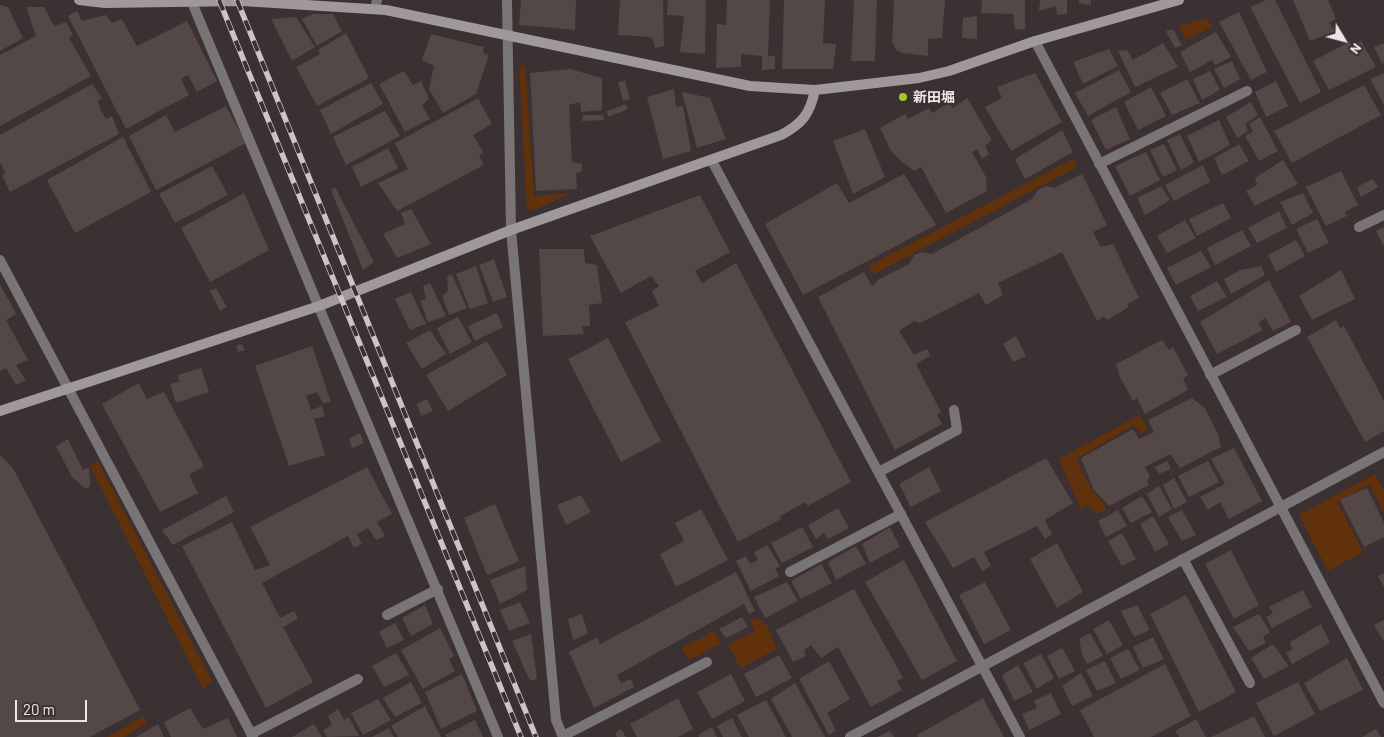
<!DOCTYPE html>
<html>
<head>
<meta charset="utf-8">
<style>
	body { margin:0 }
	#map { position:relative; width:1384px; height:737px; overflow:hidden; background:#3b3032; font-family:Barlow,sans-serif }
	canvas { display:block }
	.north { position:absolute; left:1319px; top:15px; width:50px; height:50px; -webkit-text-stroke:4px #3b3032; paint-order:stroke; rotate:127deg; font-size:14px; font-weight:700; line-height:20px; text-align:center; color:#eee7e8 }
	.north::after { content:''; display:block; margin:auto; width:18px; height:22px; background:#eee7e8; clip-path:polygon(50% 0,100% 100%,50% 72%,0 100%) }
	.scale { position:absolute; left:15px; top:700px; width:72px; height:22px; box-sizing:border-box; border:2px solid #eee7e8; border-top:0; padding-left:6px; font-size:15px; line-height:18px; white-space:nowrap; color:#eee7e8; -webkit-text-stroke:4px #3b3032; paint-order:stroke }
</style>
</head>
<body>
<div id="map">
<canvas width="1384" height="737"></canvas>
<div class="north">N</div>
<div class="scale">20 m</div>
</div>
<script>
const g = document.querySelector('canvas').getContext('2d');
g.lineJoin = 'round';
function fillPath(path, color) {
  g.fillStyle = color;
  g.fill(path, 'evenodd');
}
function trace(path, color, width, dash) {
  g.strokeStyle = color;
  g.lineWidth = width;
  g.lineCap = dash ? 'butt' : 'round';
  g.setLineDash(dash || []);
  g.stroke(path);
}
function label(font, color, halo, rows, align = 'center') {
  g.font = font + ' Barlow,"Noto Sans JP",sans-serif';
  g.lineWidth = 4;
  g.setLineDash([]);
  g.textBaseline = 'middle';
  g.strokeStyle = halo;
  g.fillStyle = color;
  for (const [text, x, y, turn = 0] of rows) {
    g.save();
    g.translate(x, y);
    g.rotate((+turn || 0) * Math.PI / 180);
    g.textAlign = isNaN(turn) ? turn : align;
    if (halo) g.strokeText(text, 0, 0);
    g.fillText(text, 0, 0);
    g.restore();
  }
}
fillPath(new Path2D(`
	M1206,18L1213,27L1186,39L1179,26Z
	M525,65L534,196L572,193L536,209H527L519,66Z
	M1073,159L1077,167L874,274L868,266Z
	M1139,415L1148,429L1141,434L1134,425L1076,459L1091,489L1107,509L1095,514L1088,504L1081,510L1059,459Z
	M98,461L212,681L203,689L90,466Z
	M1375,474L1384,492V513L1369,484L1337,502L1363,552L1328,571L1299,515Z
	M758,618L768,627L777,649L740,668L728,645L755,631L750,621Z
	M714,631L721,644L689,660L681,648Z
	M144,716L147,723L124,737H107Z`), '#61310b');
fillPath(new Path2D(`
	M521,0H576L575,30L519,25Z
	M620,0H663L664,46L655,48L652,37L618,35Z
	M668,0H706L705,54L680,52L684,16L667,15Z
	M727,0H770L768,56H775V69L762,70V56L741,54V67L716,68L717,24L726,25Z
	M784,0H825L823,43L836,44L833,69H782Z
	M854,0H877L875,61H851Z
	M894,0H945L942,38L928,39V56L903,53L896,50L892,41Z
	M982,0H1025V29L1015,30L1013,14L981,13Z
	M1040,0H1067V14L1057,15L1056,6L1039,11Z
	M1079,0H1091V5L1079,3Z
	M1266,0H1275L1321,92L1300,103L1250,7Z
	M1293,0H1328L1336,19L1329,23L1335,31L1310,41Z
	M0,5L8,7L23,38L0,51Z
	M26,7H44L54,26L66,22L73,35L69,38L91,76L0,126V55L36,36Z
	M77,11L82,21L106,15L112,23L122,19L137,46L187,21L217,81L197,92L188,75L181,79L189,95L126,129L68,16Z
	M1239,12L1267,72L1251,80L1219,22Z
	M313,14H333L342,31L317,46L302,19Z
	M977,16V39L962,38L963,18Z
	M296,17L315,47L292,61L271,19Z
	M1173,29L1182,45L1175,48L1166,31Z
	M1216,32L1231,57L1215,65L1212,60L1190,72L1180,52Z
	M346,33L369,78L317,106L296,67L320,54L318,50Z
	M431,34L484,47L483,53L489,55L476,94L443,113L429,89L434,66L422,60Z
	M1361,41L1376,67L1329,90L1313,61L1349,42L1352,46Z
	M1163,43L1178,67L1135,87L1118,51L1127,50L1133,60Z
	M1384,43V63L1382,64L1374,47Z
	M1109,49L1118,66L1083,84L1073,62Z
	M1232,61L1240,79L1224,88L1214,69Z
	M570,69L602,78V110L581,112L580,102L569,105L572,162L582,164V171L576,174L577,189L536,191L530,73Z
	M1119,70L1131,92L1088,116L1075,93Z
	M404,71L413,85L421,81L429,99L422,105L430,119L405,132L379,84Z
	M1210,71L1220,90L1202,100L1193,79Z
	M1035,73L1062,122L1011,151L985,107L1002,98L997,87Z
	M1384,73V105L1370,79Z
	M1187,79L1200,103L1172,115L1160,93Z
	M625,81L630,100H623L618,82Z
	M1276,81L1288,106L1266,117L1255,92Z
	M371,83L383,104L331,134L320,110Z
	M92,84L102,98L98,101L100,109L106,119L112,116L119,134L10,192L2,175L6,173L0,163V135Z
	M1364,85L1381,115L1292,163L1274,131Z
	M1151,87L1166,116L1138,130L1124,102Z
	M674,89L676,107L683,106L691,151L663,159L647,97Z
	M682,92L710,98L726,139L697,148Z
	M478,98L492,124L473,135L483,152L479,156L484,165L397,211L378,183L408,169L395,143Z
	M967,98L992,140L985,146L989,154L982,159L977,149L972,152L986,177L987,191L946,213L921,167L914,171L901,161L891,151L880,128L905,114L908,119L929,108L932,113L949,103L953,108Z
	M1251,102L1258,115L1245,124L1248,131L1237,138L1226,117Z
	M626,104L628,109L608,117L607,111Z
	M226,106L246,143L156,190L129,136L166,115L175,132Z
	M1116,107L1130,139L1106,150L1091,120Z
	M385,111L400,136L346,165L333,137Z
	M583,115H603L604,120L582,121Z
	M1260,117L1278,151L1259,161L1245,136L1253,132L1249,124Z
	M1219,120L1230,145L1199,162L1187,136Z
	M865,129L885,177L853,194L833,141Z
	M1062,130L1073,152L1025,179L1015,159Z
	M1180,134L1194,163L1181,170L1167,140Z
	M123,137L151,192L75,233L47,180Z
	M1164,144L1177,170L1163,177L1150,150Z
	M1239,144L1249,161L1222,175L1214,158Z
	M388,148L398,168L361,187L352,167Z
	M1146,152L1160,180L1130,196L1115,166Z
	M1283,160L1298,184L1255,206L1246,191L1257,185L1255,178Z
	M1203,165L1210,182L1174,201L1165,185Z
	M212,166L228,195L175,223L159,194Z
	M1341,171L1358,205L1345,212L1347,216L1326,226L1306,187Z
	M904,174L936,225L803,295L765,224L837,183L849,203Z
	M1082,174L1107,225L1093,232L1101,247L1113,244L1139,298L1127,304L1129,307L1107,320L1104,316L1097,321L1062,252L998,283L1003,295L986,305L979,293L920,323L914,321L899,331L914,355L927,349L930,356L916,364L941,412L937,415L942,424L895,450L818,297L864,272L872,286L879,279L909,264L914,255L922,252L932,254L1032,199L1038,190L1047,186L1054,188Z
	M1373,179L1378,187L1361,197L1357,187Z
	M1161,186L1170,200L1145,215L1137,198Z
	M335,187L374,262L363,270L331,190Z
	M244,193L269,250L210,282L181,228Z
	M1303,193L1313,213L1292,225L1280,202Z
	M700,195L730,252L695,271L702,283L736,263L851,482L808,506L805,502L779,517L781,519L738,542L625,322L659,306L652,291L659,286L651,276L621,293L590,236Z
	M1223,203L1231,218L1197,236L1189,219Z
	M411,209L431,244L397,258L383,234L405,224L401,213Z
	M1279,211L1287,228L1257,243L1248,228Z
	M1317,219L1329,243L1308,253L1296,229Z
	M1185,220L1196,238L1167,253L1157,236Z
	M1384,227V247L1376,231Z
	M1242,230L1251,246L1215,265L1207,248Z
	M1296,240L1305,256L1276,272L1268,255Z
	M539,249H584L585,263L597,265L602,303L589,305L590,326H582L584,334L543,336Z
	M1201,251L1211,267L1176,285L1167,268Z
	M494,259L507,297L493,302L479,265Z
	M476,266L488,303L470,309L456,274Z
	M1261,266L1265,275L1231,294L1224,279L1240,270Z
	M1341,270L1355,299L1312,320L1299,296Z
	M452,274L467,308L449,315L442,296L448,291L447,277Z
	M1269,280L1291,322L1273,331L1265,318L1258,323L1263,330L1217,354L1200,322Z
	M1217,281L1227,297L1198,311L1190,296Z
	M430,283L446,316L428,322L420,301L426,299L423,286Z
	M0,284L16,314L6,320L28,360L16,365L26,380L16,385L6,368L0,371Z
	M216,288L227,307L220,311L210,291Z
	M411,292L426,324L410,330L395,299Z
	M497,313L503,327L475,341L468,326Z
	M458,317L472,342L450,354L437,328Z
	M1336,320L1340,328L1344,326L1384,401V431L1365,442L1307,337Z
	M430,330L446,354L422,369L406,343Z
	M1016,336L1026,356L1013,362L1003,344Z
	M608,338L661,441L621,462L568,359Z
	M1162,340L1169,350L1173,347L1188,375L1183,378L1188,390L1145,414L1137,398L1133,401L1120,377L1116,364Z
	M487,341L507,375L448,411L426,375Z
	M242,344L245,350L238,352L236,346Z
	M312,346L331,402L323,403L317,392L306,396L311,410L322,406L325,416L314,419L325,455L289,466L255,366Z
	M201,368L209,392L176,403L170,384L179,382L178,375Z
	M139,383L147,399L164,392L204,466L189,475L198,493L160,512L102,404Z
	M1192,398L1205,408L1218,434L1221,447L1180,468L1170,454L1145,467L1150,477L1147,481L1149,485L1109,506L1094,490L1081,458L1133,429L1139,439L1154,432L1148,420Z
	M427,399L433,411L421,416L417,404Z
	M360,433L364,443L352,448L349,439Z
	M68,439L83,470L89,467L90,486L86,489L72,477L56,446Z
	M1234,448L1262,501L1229,519L1220,502L1208,510L1200,497L1225,484L1211,459Z
	M0,455L13,468L140,710L90,737H0Z
	M1046,458L1073,503L1045,520L1052,534L1045,539L1037,526L984,552L991,566L982,571L974,557L953,568L925,522Z
	M1167,461L1171,469L1159,474L1155,467Z
	M1208,461L1219,482L1189,497L1178,476Z
	M367,467L392,514L377,522L385,536L376,540L368,528L357,534L362,544L354,548L348,536L262,583L280,618L294,611L298,619L283,627L313,682L266,708L182,546L232,522L255,570L270,565L250,527Z
	M929,467L941,491L911,507L899,484Z
	M1174,478L1187,502L1174,509L1163,485Z
	M1159,486L1172,509L1159,517L1147,494Z
	M1367,488L1384,523V537L1364,547L1340,500Z
	M581,495L591,512L566,525L557,505Z
	M226,496L234,512L173,545L162,530Z
	M1142,496L1152,512L1131,523L1122,508Z
	M495,504L519,561L487,575L464,518Z
	M838,508L849,528L828,539L824,533L816,539L808,525Z
	M701,509L728,560L676,587L660,554L684,541L675,523Z
	M1118,510L1127,526L1106,537L1098,521Z
	M1182,510L1196,535L1182,541L1168,517Z
	M1153,516L1169,544L1155,552L1140,524Z
	M802,527L813,547L782,563L771,543Z
	M890,527L900,547L870,563L862,544Z
	M1122,533L1136,559L1122,566L1108,541Z
	M1057,543L1083,592L1057,608L1030,559Z
	M767,545L780,566L775,569L779,576L751,591L736,561L746,556L750,564L758,560L754,552Z
	M856,546L866,564L836,580L828,562Z
	M1231,550L1259,605L1234,619L1205,564Z
	M904,560L957,661L922,680L865,582Z
	M821,564L832,583L801,599L791,581Z
	M525,566L527,590L500,604L490,580Z
	M736,572L755,611L749,614L744,604L617,675L621,683L631,679L634,687L594,708L569,652L597,637L600,644Z
	M1384,573V587L1378,576Z
	M787,582L798,601L765,618L754,597Z
	M985,582L1011,630L984,644L959,595Z
	M854,589L903,678L897,681L902,690L871,707L838,647L821,658L811,645L804,650L806,656L793,662L776,630Z
	M1303,590L1312,607L1272,628L1266,617L1273,613L1269,607Z
	M1186,595L1236,692L1199,712L1150,614Z
	M520,602L530,623L509,631L500,610Z
	M425,605L433,624L411,636L402,618Z
	M1137,605L1150,630L1134,637L1121,611Z
	M582,614L588,634L573,640L568,619Z
	M1259,614L1270,632L1263,637L1266,643L1249,651L1233,627Z
	M742,617L748,627L726,638L719,629Z
	M1109,620L1123,645L1107,654L1093,629Z
	M1384,620V642L1374,625Z
	M395,623L404,640L387,648L379,632Z
	M1321,624L1330,643L1292,664L1286,653L1292,650L1290,642Z
	M440,628L454,656L449,659L455,671L423,689L401,650Z
	M1090,633L1103,656L1087,664L1082,654L1079,639Z
	M531,634L537,679L530,681L512,641Z
	M1153,637L1164,659L1143,668L1133,647Z
	M1273,644L1289,666L1264,679L1251,658Z
	M1062,648L1075,671L1059,679L1047,656Z
	M1128,649L1140,670L1121,679L1110,658Z
	M396,653L409,675L384,687L372,666Z
	M1041,654L1054,678L1037,689L1023,663Z
	M779,655L792,678L756,697L744,674Z
	M1347,658L1363,690L1320,711L1304,683Z
	M829,661L850,699L827,713L836,731L829,735L799,679Z
	M1105,661L1116,683L1097,691L1086,670Z
	M1165,664L1191,716L1151,737H1094L1080,710Z
	M1018,665L1033,692L1014,701L1002,675Z
	M1081,673L1093,696L1072,706L1062,686Z
	M462,674L477,711L441,729L425,692Z
	M731,674L745,701L712,719L697,692Z
	M411,682L422,703L395,717L383,698Z
	M1298,682L1315,714L1274,736L1256,703Z
	M795,683L825,737H792L771,699Z
	M1051,693L1061,714L1029,730L1022,714L1037,708L1034,701Z
	M678,698L693,729L678,737H637L630,724Z
	M983,698L1004,737H918L917,735Z
	M378,699L391,720L363,735L351,713Z
	M766,700L786,737H749L737,715Z
	M425,706L441,737H398L391,726Z
	M190,708L203,729L228,718L237,737H171L164,722Z
	M338,709L344,720L349,717L359,736L327,737L323,730L332,725L328,716Z
	M1254,716L1265,737H1211Z
	M732,718L742,737H723L717,726Z
	M1196,719L1206,737H1179L1175,731Z
	M475,720L483,737H447L445,735Z
	M158,724L164,737H136Z
	M314,724L322,737H292Z
	M712,727L717,737H699L698,735Z
	M389,728L394,737H372Z
	M621,729L626,737H617L615,733Z
	M1376,729L1381,737H1362Z
	M890,731L894,737H877Z`), '#534846');
trace(new Path2D(`
	M375,9L377,0
	M1099,164L1247,91
	M1359,227L1384,215
	M1210,375L1296,330
	M879,472L957,430L954,410
	M1183,559L1250,683
	M790,572L901,514
	M387,615L438,589
	M251,734L358,679
	M563,736L707,662`), '#797476', 10);
trace(new Path2D(`
	M191,0L498,737
	M507,0L511,230L556,720L563,737
	M1035,41L1384,703
	M712,161L1020,737
	M0,260L253,737
	M850,737L1384,452`), '#797476', 10);
trace(new Path2D(`
	M79,0L105,3L242,1L386,10L750,86L815,90L919,78L949,71L1035,41L1179,0
	M0,411L319,306L511,230L781,135C802,124 810,114 815,90`), '#9f989c', 10);
const rail = new Path2D(`
	M219,0L521,737
	M237,0L536,737`);
trace(rail, '#ccc4c5', 5.5);
trace(rail, '#3b3032', 4, [11]);
for (const [x, y, r, color] of [
	[903,97,5,"#a5c823"]
]) {
  const dot = new Path2D();
  dot.arc(x, y, r, 0, 2 * Math.PI);
  g.fillStyle = color;
  g.fill(dot);
  trace(dot, '#3b3032', 2);
}
label('bold 14px', '#eee7e8', '#3b3032', [
	["新田堀",913,97]
], 'left');
</script>
</body>
</html>
